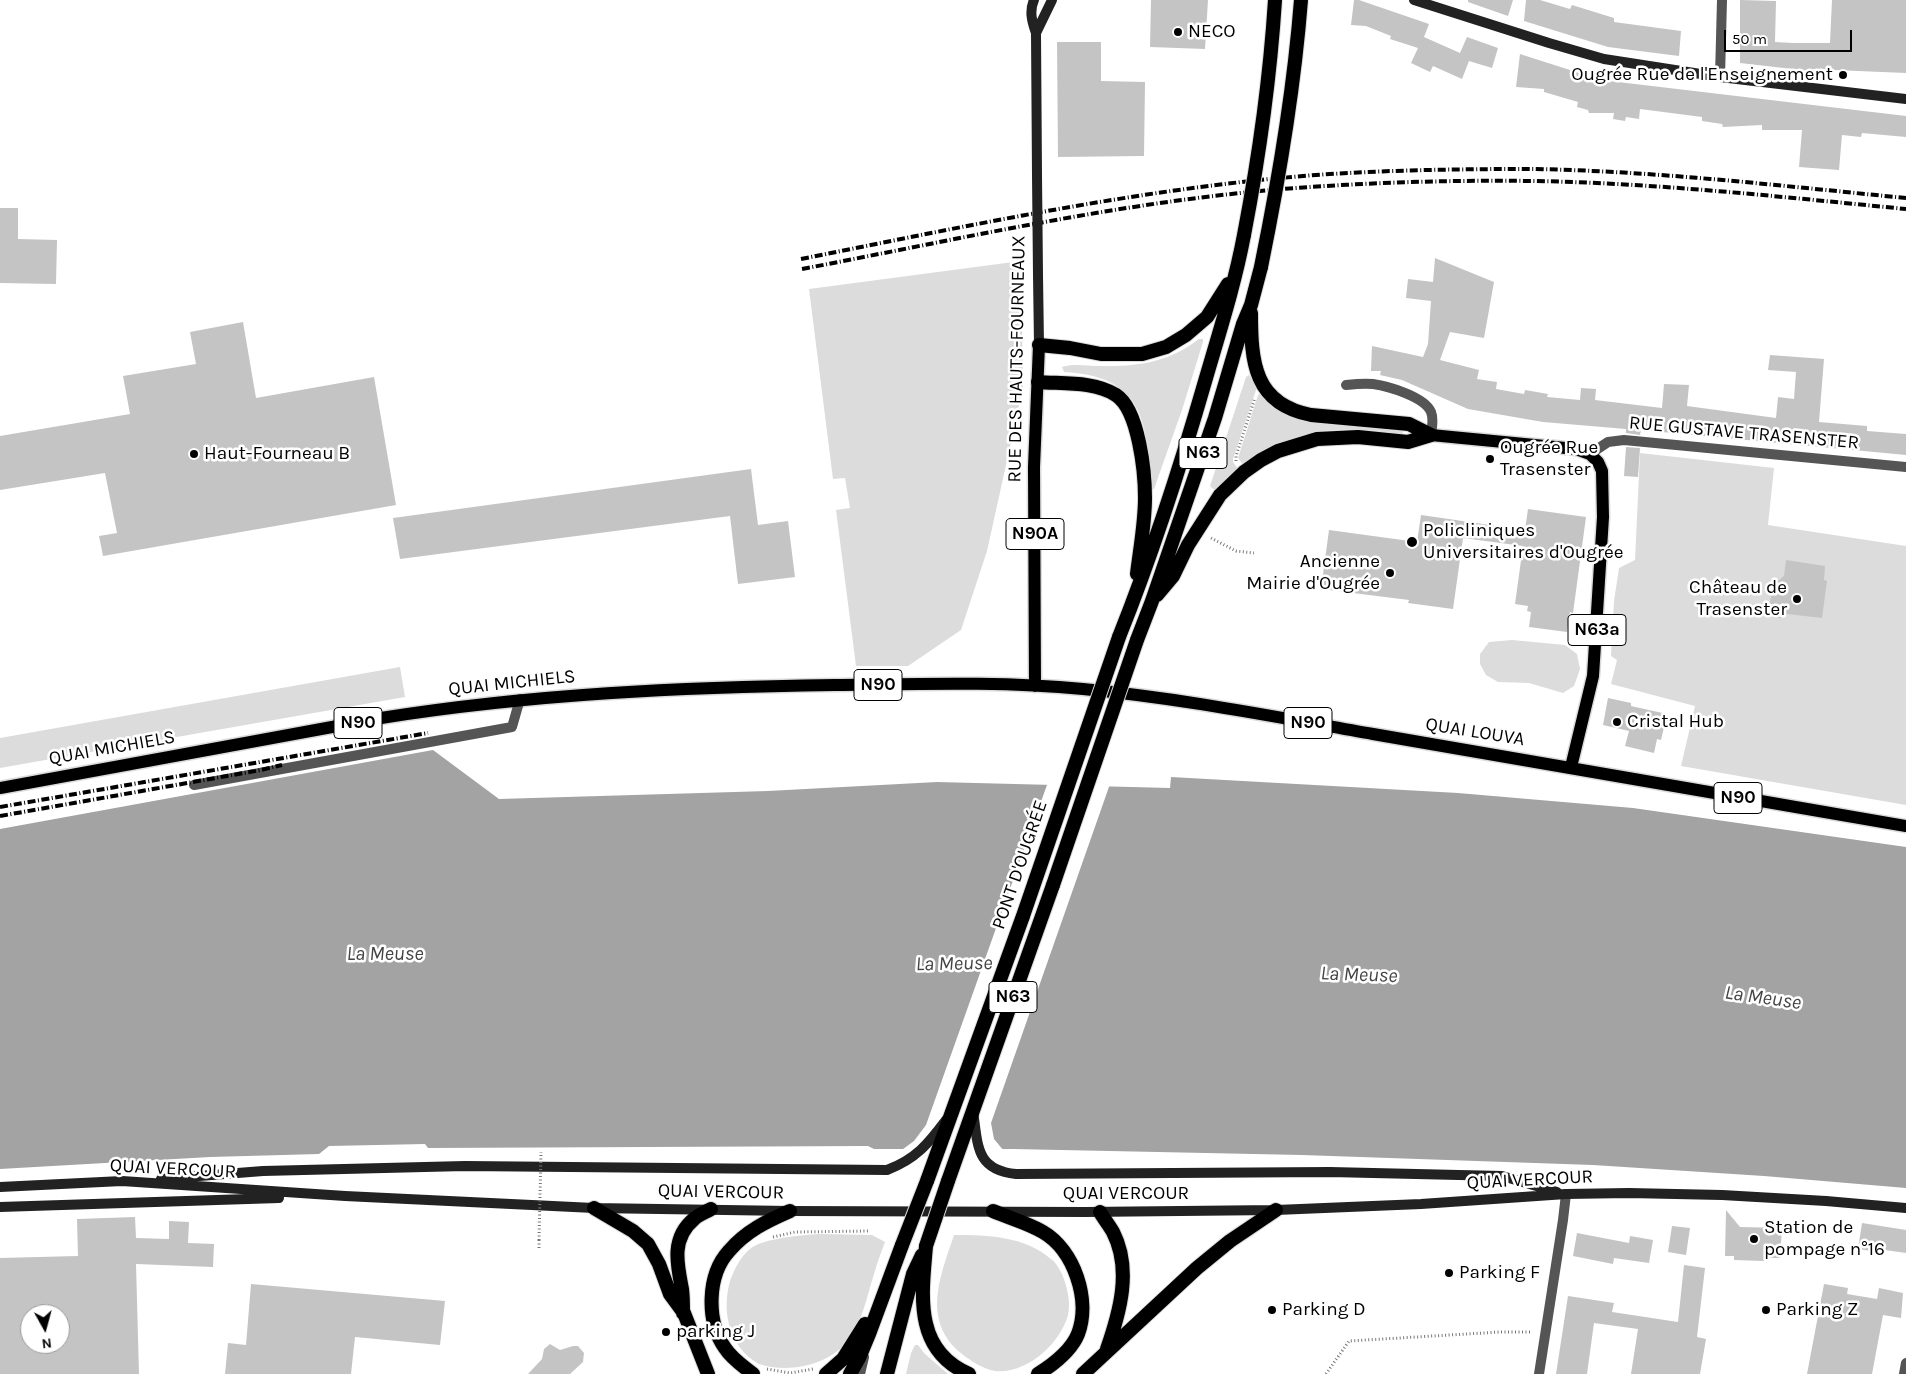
<!DOCTYPE html>
<html>
<head>
<meta charset="utf-8">
<style>
	body { margin:0 }
	#map { position:relative; width:1906px; height:1374px; overflow:hidden; background:#fff; font-family:Karla,sans-serif }
	canvas { display:block }
	.north { position:absolute; left:20px; top:1304px; width:50px; height:50px; box-sizing:border-box; background:#fff; border:1px solid #999; border-radius:50%; rotate:173deg; font-size:14px; font-weight:700; line-height:20px; text-align:center; color:#000 }
	.north::after { content:''; display:block; margin:auto; width:18px; height:22px; background:#000; clip-path:polygon(50% 0,100% 100%,50% 72%,0 100%) }
	.scale { position:absolute; left:1724px; top:30px; width:128px; height:22px; box-sizing:border-box; border:2px solid #000; border-top:0; padding-left:6px; font-size:15px; line-height:18px; white-space:nowrap; color:#000; -webkit-text-stroke:4px #fff; paint-order:stroke }
</style>
</head>
<body>
<div id="map">
<canvas width="1906" height="1374"></canvas>
<div class="north">N</div>
<div class="scale">50 m</div>
</div>
<script>
const g = document.querySelector('canvas').getContext('2d');
g.lineJoin = 'round';
function fillPath(path, color) {
  g.fillStyle = color;
  g.fill(path, 'evenodd');
}
function trace(path, color, width, dash) {
  g.strokeStyle = color;
  g.lineWidth = width;
  g.lineCap = dash ? 'butt' : 'round';
  g.setLineDash(dash || []);
  g.stroke(path);
}
function label(font, color, halo, rows, align = 'center') {
  g.font = font + ' Karla,sans-serif';
  g.lineWidth = 5;
  g.setLineDash([]);
  g.textBaseline = 'middle';
  g.strokeStyle = halo;
  g.fillStyle = color;
  for (const [text, x, y, turn = 0] of rows) {
    g.save();
    g.translate(x, y);
    g.rotate((+turn || 0) * Math.PI / 180);
    g.textAlign = isNaN(turn) ? turn : align;
    if (halo) g.strokeText(text, 0, 0);
    g.fillText(text, 0, 0);
    g.restore();
  }
}
fillPath(new Path2D(`
	M1021,261L1023,388L987,551L961,630L908,666H856L836,510L850,508L845,478L833,479L809,289Z
	M1199,339H1203V342L1182,410L1154,489L1151,490C1147,423 1145,376 1064,372L1062,367C1073,363 1088,366 1100,366C1138,367 1169,362 1199,339Z
	M1249,375L1257,387L1233,459V462L1238,469L1217,489H1213L1210,486L1246,377Z
	M1261,393L1266,399L1402,430L1403,434C1387,437 1366,430 1349,430C1306,428 1278,444 1243,465L1238,458L1258,395Z
	M1640,453L1774,468L1768,525L1906,546V805L1681,766L1695,706L1611,684L1617,660L1611,656L1614,601L1619,568L1635,560Z
	M1512,640L1565,645L1577,654L1580,669L1574,686L1563,693L1529,683L1498,682L1486,675L1480,664V654L1489,642Z
	M400,667L405,697L0,768V738Z
	M820,1234L872,1235L885,1242C881,1253 877,1263 874,1274C867,1296 863,1319 850,1338C831,1365 789,1374 759,1364C730,1348 722,1314 729,1285C732,1273 740,1257 750,1249C763,1238 803,1235 820,1234Z
	M954,1235C988,1235 1024,1236 1051,1259C1056,1262 1059,1269 1062,1274C1067,1286 1071,1302 1068,1315C1060,1344 1027,1374 995,1371C983,1369 971,1361 962,1354C921,1321 940,1277 954,1235Z
	M915,1345H918L924,1353L948,1374H906L911,1353Z`), '#dcdcdc');
fillPath(new Path2D(`
	M433,750L499,799L768,791L937,782L1170,788L1171,777L1458,793L1633,808L1906,847V1188L1764,1176L1593,1165L1302,1155L1013,1149H874L868,1146L428,1148L425,1144L329,1146L319,1154L210,1157L0,1169V829Z`), '#a3a3a3');
fillPath(new Path2D(`
	M1048,782L1110,784L991,1123L994,1139L1004,1151L899,1152L914,1141L926,1125Z`), '#fff');
fillPath(new Path2D(`
	M1151,0H1208L1205,49L1150,47Z
	M1354,0H1359L1429,24L1424,37L1460,53L1467,37L1498,48L1492,68L1469,61L1462,79L1433,66L1430,72L1411,63L1418,48L1390,39L1391,36L1366,26L1351,25Z
	M1468,0H1513L1508,16L1468,2Z
	M1526,0H1540L1570,9L1572,5L1614,18V22L1681,31L1679,56L1608,47L1524,21Z
	M1740,0L1776,1L1775,42L1793,43H1830L1832,0H1906V73L1810,69V71L1740,63Z
	M1057,42H1101V81L1145,82L1144,156L1058,157Z
	M1520,54L1601,80L1906,116V137L1862,133L1861,137L1842,135L1839,170L1799,167L1802,130H1762V125L1723,127L1722,124L1702,121V117L1640,109L1639,119L1626,117L1625,121L1613,119L1614,113H1589L1588,110L1577,107L1578,102L1544,92V89L1516,87Z
	M0,208H18V239L57,240L56,284L0,283Z
	M1435,258L1494,282L1484,338L1450,332L1440,360L1479,370L1477,379L1497,382L1496,389L1524,394L1525,390L1548,394L1547,397L1580,400L1581,388L1596,389L1595,400L1662,408L1664,384L1689,385L1687,406L1776,418L1778,397L1794,399L1796,372L1768,370L1770,355L1824,359L1819,422L1867,426V431L1906,434V455L1641,430L1640,435L1626,433V429L1543,422L1468,409L1402,380L1380,375L1381,371H1371L1372,346L1423,357L1428,344L1431,301L1406,298L1408,279L1433,282Z
	M243,322L256,398L374,377L396,505L103,556L99,536L117,533L105,473L0,490V436L130,414L123,376L196,364L190,332Z
	M1626,447L1640,448L1638,477L1624,476Z
	M751,469L758,525L788,521L795,577L738,584L730,516L400,559L393,518Z
	M1528,509L1586,517L1573,613L1570,612L1567,632L1529,627L1531,612L1527,611L1528,606L1515,604L1523,546L1463,538L1453,609L1408,603L1409,600L1321,589L1329,530L1417,542L1421,515L1525,530Z
	M1786,560L1825,566L1824,580L1827,581L1822,618L1787,614L1781,618H1774L1769,612L1772,586L1784,576Z
	M1608,698L1631,703V706L1667,714L1661,740L1657,739L1654,753L1625,746L1629,731L1603,725Z
	M1726,1210L1740,1227L1782,1228L1780,1258H1764V1261L1734,1260V1256H1725Z
	M135,1217L136,1238L169,1239V1221L189,1222L188,1243L214,1244L213,1267L136,1264L139,1374H0V1258L78,1256L77,1219ZM30,1314H60V1344H30Z
	M1862,1223L1906,1230V1253L1885,1250L1884,1253L1858,1249Z
	M1672,1226L1690,1228L1686,1255L1668,1252Z
	M1577,1233L1629,1243L1630,1236L1653,1240L1649,1263L1614,1258L1613,1264L1573,1256Z
	M1684,1265L1705,1268L1697,1337L1706,1339L1700,1374H1631L1638,1329L1594,1323L1587,1374H1556L1568,1296L1614,1303L1612,1312L1678,1322Z
	M251,1284L445,1301L440,1345L355,1337L351,1374H225L228,1343L246,1345Z
	M1824,1284L1848,1288L1847,1294L1877,1299L1879,1288L1903,1293L1901,1318L1883,1315L1872,1374H1807Z
	M550,1344L560,1350L573,1346H578L584,1353L583,1362L570,1374H528L542,1359L544,1349Z`), '#c4c4c4');
const primary = new Path2D(`
	M1431,435L1576,449L1590,454L1598,462L1602,471L1603,517L1593,676L1571,767
	M1035,686L1034,467L1039,345
	M0,788L381,718C532,694 683,687 835,685C917,684 1001,681 1083,689C1180,698 1276,717 1373,734C1551,764 1728,796 1906,826`);
const trunk = new Path2D(`
	M1251,313C1251,362 1254,404 1311,415L1409,424L1431,435
	M1039,345L1070,348L1101,354H1142L1166,347L1186,335L1207,317L1228,284
	M1038,382C1062,384 1094,381 1116,395C1139,410 1145,473 1145,498C1145,523 1140,549 1137,574
	M1157,595L1173,576L1188,545L1220,495L1244,472L1261,460L1278,451L1317,439L1358,437L1408,442L1431,435
	M1119,637C1153,552 1181,465 1206,378C1220,330 1235,283 1244,235
	M1137,640L1152,601L1215,418L1243,324L1251,305L1261,267
	M927,1181L1023,916
	M948,1181L1053,885
	M594,1208L633,1231L648,1244L659,1264L670,1294L684,1313L708,1374
	M993,1211C1009,1218 1028,1223 1043,1232C1074,1250 1091,1300 1078,1334C1071,1351 1054,1364 1038,1374
	M1100,1212C1104,1219 1109,1225 1113,1232C1132,1269 1120,1312 1107,1349
	M926,1246C922,1294 913,1350 969,1374
	M683,1313C683,1305 683,1296 682,1289C677,1264 671,1238 694,1219C698,1215 706,1212 711,1209
	M753,1374C743,1366 732,1359 725,1348C706,1321 707,1275 729,1251C746,1231 767,1221 790,1211
	M826,1374L843,1359L865,1324
	M850,1374L859,1358L869,1334L902,1245
	M887,1374L913,1274L922,1255
	M1083,1374L1197,1268L1230,1241L1276,1210`);
trace(primary, '#dbdbdb', 15);
trace(trunk, '#dbdbdb', 16);
trace(new Path2D(`
	M1236,461V456L1255,398
	M1211,538L1236,551L1254,553
	M773,1237L795,1232L870,1231
	M539,1248V1240
	M767,1369L790,1373L813,1369
	M1326,1374L1349,1341L1500,1332H1532`), '#777', 3, [1, 2.5]);
trace(new Path2D(`
	M194,785L512,727L520,699
	M860,1374L864,1357`), '#555', 10);
trace(new Path2D(`
	M1720,77L1722,0
	M1346,385C1355,384 1364,383 1373,384C1388,386 1425,397 1431,412C1434,419 1432,427 1431,435
	M1590,454L1608,442L1624,440L1906,467
	M1539,1374L1563,1220L1566,1194
	M1904,1374L1906,1363`), '#555', 10);
trace(new Path2D(`
	M1034,0C1029,11 1032,22 1036,33L1037,175
	M1414,0L1549,43L1604,59L1720,77L1906,99
	M1036,33L1052,0
	M1038,275L1039,345
	M973,1111C978,1144 975,1170 1016,1174L1330,1172L1502,1176L1557,1192
	M161,1179L263,1171L465,1166L887,1170C916,1159 928,1144 946,1120
	M0,1187L122,1181L345,1196L594,1208L790,1211L1085,1212L1276,1210L1421,1204L1566,1194L1629,1193L1722,1195L1826,1201L1906,1208
	M0,1207L279,1198`), '#222', 10);
trace(primary, '#000', 12);
trace(trunk, '#000', 14);
trace(new Path2D(`
	M801,259C967,226 1134,190 1303,176C1379,170 1456,169 1532,169C1657,171 1782,186 1906,198
	M802,269C970,237 1139,198 1310,187C1384,182 1458,180 1533,181C1657,183 1782,197 1906,209
	M0,807L428,733
	M0,816L261,770L282,765`), '#000', 4, [8, 2.5, 1, 2.5]);
const trunkBridge = new Path2D(`
	M1244,235C1259,157 1270,79 1275,0
	M1261,267C1279,179 1294,90 1301,0
	M1053,885L1137,640
	M1023,916L1119,637
	M902,1245L927,1181
	M926,1246L948,1181`);
trace(trunkBridge, '#dbdbdb', 16, []);
trace(new Path2D(`
	M539,1240L541,1152`), '#777', 3, [1, 2.5]);
trace(new Path2D(`
	M1037,175L1038,275`), '#222', 10);
trace(trunkBridge, '#000', 14);
for (const [x, y, r, color] of [
	[1178,32,5,"#000"],
	[1843,75,5,"#000"],
	[194,454,5,"#000"],
	[1490,459,5,"#000"],
	[1412,542,6,"#000"],
	[1390,573,5,"#000"],
	[1797,599,5,"#000"],
	[1617,722,5,"#000"],
	[1754,1239,5,"#000"],
	[1449,1273,5,"#000"],
	[1272,1310,5,"#000"],
	[1766,1310,5,"#000"],
	[666,1332,5,"#000"]
]) {
  const dot = new Path2D();
  dot.arc(x, y, r, 0, 2 * Math.PI);
  g.fillStyle = color;
  g.fill(dot);
  trace(dot, '#fff', 2);
}
for (const [x, y, w] of [
	[1203,453,48],
	[1035,534,58],
	[1597,630,58],
	[878,685,48],
	[358,723,48],
	[1308,723,48],
	[1738,798,48],
	[1013,997,48]
]) {
  const box = new Path2D();
  box.roundRect(x - w / 2, y - 15.5, w, 31, 4);
  g.fillStyle = '#fff';
  g.fill(box);
  trace(box, '#000', 1);
}
label('bold 18px', '#000', null, [
	["N63",1203,453],
	["N90A",1035,534],
	["N63a",1597,630],
	["N90",878,685],
	["N90",358,723],
	["N90",1308,723],
	["N90",1738,798],
	["N63",1013,997]
]);
label('19px', '#000', '#fff', [
	["NECO",1188,32],
	["Ougrée Rue de l'Enseignement",1833,75,"right"],
	["Ougrée Rue",1500,448],
	["Trasenster",1500,470],
	["Haut-Fourneau B",204,454],
	["Policliniques",1423,531],
	["Universitaires d'Ougrée",1423,553],
	["Ancienne",1380,562,"right"],
	["Mairie d'Ougrée",1380,584,"right"],
	["Château de",1787,588,"right"],
	["Trasenster",1787,610,"right"],
	["Cristal Hub",1627,722],
	["Station de",1764,1228],
	["pompage n°16",1764,1250],
	["Parking F",1459,1273],
	["Parking D",1282,1310],
	["Parking Z",1776,1310],
	["parking J",676,1332]
], 'left');
label('19px', '#000', '#fff', [
	["RUE DES HAUTS-FOURNEAUX",1017,359,-89],
	["RUE GUSTAVE TRASENSTER",1744,433,5],
	["QUAI MICHIELS",512,683,-6],
	["QUAI LOUVA",1475,732,9],
	["QUAI MICHIELS",112,748,-10],
	["PONT D'OUGRÉE",1020,865,-71],
	["QUAI VERCOUR",173,1169,3],
	["QUAI VERCOUR",1530,1180,-3],
	["QUAI VERCOUR",721,1192,1],
	["QUAI VERCOUR",1126,1194]
]);
label('italic 20px', '#444', '#fff', [
	["La Meuse",385,954],
	["La Meuse",954,964,-1],
	["La Meuse",1359,975,2],
	["La Meuse",1763,998,8]
]);
</script>
</body>
</html>
